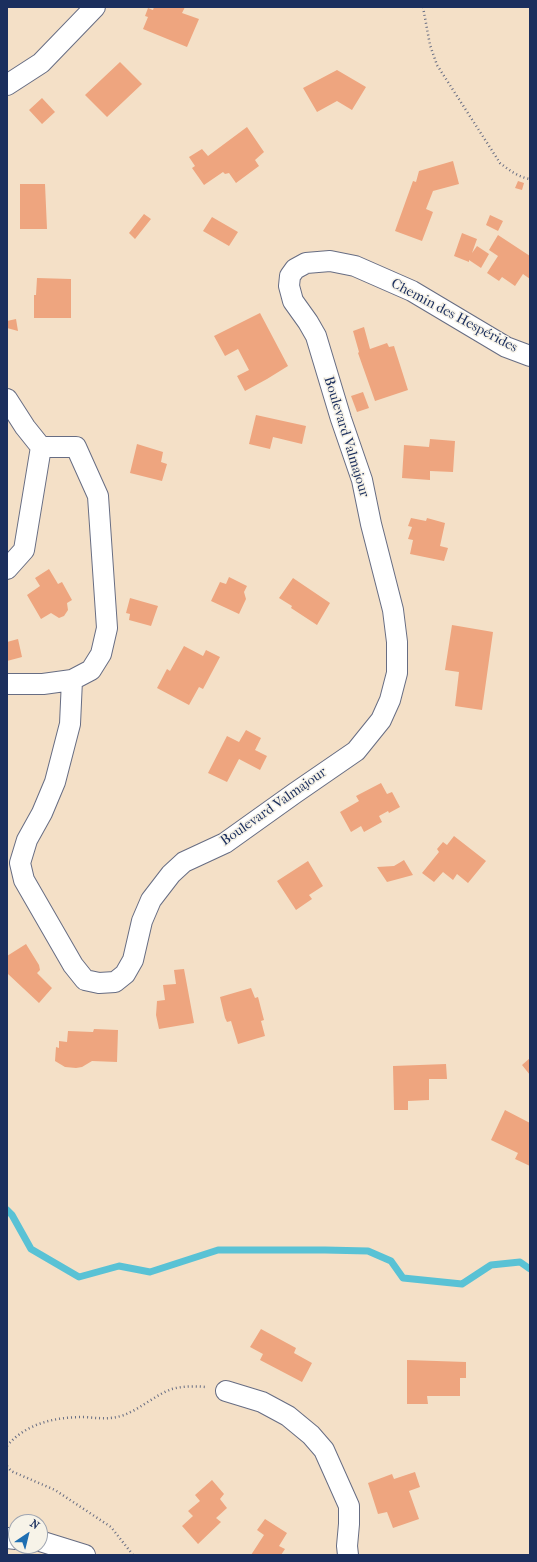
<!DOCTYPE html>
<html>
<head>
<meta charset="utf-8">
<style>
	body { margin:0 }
	#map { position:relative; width:537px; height:1562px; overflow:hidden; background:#f4e0c7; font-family:"IM FELL French Canon",serif }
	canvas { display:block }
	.frame { position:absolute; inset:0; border:8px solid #1b2f5e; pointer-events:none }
	.north { position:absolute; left:8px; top:1514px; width:40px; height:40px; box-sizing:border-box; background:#f7f3e8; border:1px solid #9fa5b1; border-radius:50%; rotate:35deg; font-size:11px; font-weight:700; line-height:16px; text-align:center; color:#1b2f5e }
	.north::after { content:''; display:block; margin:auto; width:14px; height:18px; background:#1f6fb2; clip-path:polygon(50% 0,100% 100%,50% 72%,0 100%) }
</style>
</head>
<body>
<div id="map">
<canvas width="537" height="1562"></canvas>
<div class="frame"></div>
<div class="north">N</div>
</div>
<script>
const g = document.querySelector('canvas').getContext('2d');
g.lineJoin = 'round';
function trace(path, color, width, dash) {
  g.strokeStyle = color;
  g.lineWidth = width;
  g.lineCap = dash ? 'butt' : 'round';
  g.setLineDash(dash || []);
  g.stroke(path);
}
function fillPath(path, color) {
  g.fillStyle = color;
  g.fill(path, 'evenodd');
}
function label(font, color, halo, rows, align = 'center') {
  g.font = font + ' "IM FELL French Canon",serif';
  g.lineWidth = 3;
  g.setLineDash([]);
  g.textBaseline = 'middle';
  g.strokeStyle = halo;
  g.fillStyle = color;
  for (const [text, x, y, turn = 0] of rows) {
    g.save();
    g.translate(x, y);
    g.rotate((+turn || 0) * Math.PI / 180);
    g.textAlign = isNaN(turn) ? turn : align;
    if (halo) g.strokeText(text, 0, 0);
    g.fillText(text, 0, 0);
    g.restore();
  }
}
trace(new Path2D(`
	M7,1210L12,1215L31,1249L79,1277L119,1266L150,1272L218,1250H325L368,1251L391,1261L403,1278L462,1284L491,1265L520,1262L530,1269`), '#59c2d5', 7);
fillPath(new Path2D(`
	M154,7H185L182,13L199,19L187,47L143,29L148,17L145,16L148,8L153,10Z
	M120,62L142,84L107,117L85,95Z
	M337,70L366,87L352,110L337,101L317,112L303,88Z
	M42,98L55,112L42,124L29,110Z
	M247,127L264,152L255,160L259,166L236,183L229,173L225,174L223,172L204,185L192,168L195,166L189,157L202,149L208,156Z
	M453,161L459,184L433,191L426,209L433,212L422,241L395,231L413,181L416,182L419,171Z
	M518,181L524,183L522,190L515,188Z
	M20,184H45L47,229H20Z
	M144,214L151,219L135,239L129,233Z
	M490,215L503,221L498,231L486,225Z
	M212,217L238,232L229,246L203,231Z
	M462,233L477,239L472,253L477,246L489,254L481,268L469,260V262L454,256Z
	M498,235L530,256V279L523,274L515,286L502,277L499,281L487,273L498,256L489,250Z
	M37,278L71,279V318H34V295H36Z
	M260,313L288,366L267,379L245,391L237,376L249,370L238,349L225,356L214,336Z
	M16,319L18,331L7,328V321Z
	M364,327L370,349L387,343L389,347L394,346L408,390L375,401L358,353L359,352L353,331Z
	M363,392L369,408L357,412L351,396Z
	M256,415L306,426L302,444L273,437L270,449L249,444Z
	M430,439L455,441L453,472L430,471V480L402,478L404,445L429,447Z
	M137,444L163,452L161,462L167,464L162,481L130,473Z
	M411,518L426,521L427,518L445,523L440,546L448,548L444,561L410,554L413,540L408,539L412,527L408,526Z
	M49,569L58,584L62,582L72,600L67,603L68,610L64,616L59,618L51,613L41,619L27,595L40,586L35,578Z
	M229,577L247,586L244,592L246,599L239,614L211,601L220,582L226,584Z
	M293,578L330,603L317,625L291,608L292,606L279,598Z
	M130,598L158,606L151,626L129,620L130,614L126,613Z
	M452,625L493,632L482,710L455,706L459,672L445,670Z
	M18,639L22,657L7,661V642Z
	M184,646L203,656L206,650L220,657L203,689L199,687L189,705L157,688L167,669L170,671Z
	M246,730L261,738L255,750L267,756L260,770L239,759L227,782L208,773L227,736L239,742Z
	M381,783L387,794L392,792L400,807L389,813L388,811L379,816L382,822L364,832L361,826L351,832L340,812L359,801L356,796Z
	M454,836L486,861L468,883L457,874L453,880L443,872L434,882L422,873L439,852L437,849L443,842L447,845Z
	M404,860L413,875L387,882L377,867L394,866Z
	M308,861L323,886L309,895L312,899L296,910L277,881Z
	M26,944L39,965L40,970L37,973L52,988L39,1003L8,974L7,975V956Z
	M184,969L194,1023L159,1029L156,1015L157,1001L165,1000L163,985L176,984L174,970Z
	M251,988L255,998L258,997L264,1020L261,1021L265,1036L238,1044L231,1021L227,1022L225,1018L220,997Z
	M94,1029L118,1030L117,1062L92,1061L82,1067L76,1068L65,1067L55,1061L56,1047L59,1048V1041L67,1042L68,1031L93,1032Z
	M530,1058V1075L522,1065Z
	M446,1064L447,1079H429V1100L408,1101V1110H394L393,1066Z
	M505,1110L530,1123V1166L515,1159L518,1153L491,1140Z
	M261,1329L296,1348L294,1353L312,1363L302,1382L260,1360L263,1354L250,1347Z
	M407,1360L466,1362V1378H460V1396H427L428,1404H407Z
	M415,1472L420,1487L409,1491L419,1519L393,1528L387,1512L378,1514L368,1483L392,1474L394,1479Z
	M212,1480L224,1494L220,1499L227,1508L216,1518L221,1522L198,1544L182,1526L193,1516L188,1511L200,1501L195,1495Z
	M265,1519L287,1533L279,1546L285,1549L281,1555H251L264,1535L257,1530Z`), '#eea57f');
const minor = new Path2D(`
	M7,85L41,63L95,7
	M7,399L25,427L41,447
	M7,569L24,550L41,447H76L98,496L107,628L101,654L91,670L72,680L43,684H7
	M72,680L70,724L55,782L42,813L27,840L20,863L24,880L73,965L85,980L99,983L115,982L125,974L133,960L142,921L151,900L171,874L184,862L225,843L295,793L356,751L381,720L390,700L397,673V642L393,610L371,524L362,480L341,419L316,336L308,322L293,301L289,286L290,276L295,269L306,263L330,261L355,266L412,291L506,347L530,356
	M226,1391L262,1402L288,1416L311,1435L324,1450L349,1506V1524L347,1546L348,1555
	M7,1538L16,1539
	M40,1541L85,1555`);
trace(minor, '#676d83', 22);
trace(new Path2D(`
	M423,7L430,45L437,65L500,163C509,170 518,177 530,179
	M7,1446C26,1423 56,1417 84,1417C98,1418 110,1420 124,1415C140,1409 157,1394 172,1389C183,1386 195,1386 206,1387
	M7,1466L11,1471L55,1490L111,1527L133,1555`), '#676d83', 2.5, [1, 3]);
trace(minor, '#fff', 20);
label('14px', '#1b2f5e', '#f7f3e8', [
	["Chemin des Hespérides",454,316,28],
	["Boulevard Valmajour",346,437,73],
	["Boulevard Valmajour",274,807,-35]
]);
</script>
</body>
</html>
